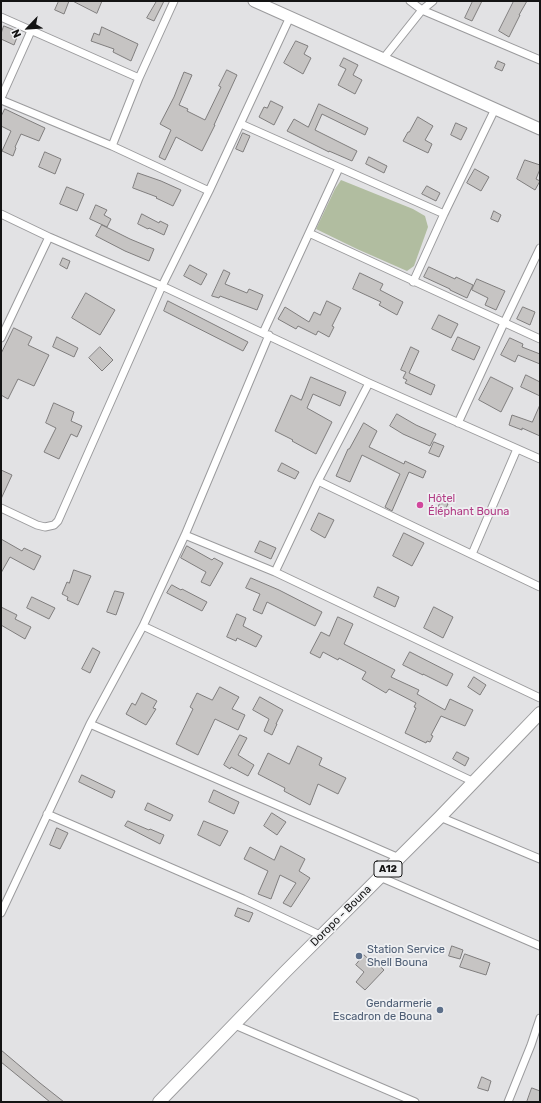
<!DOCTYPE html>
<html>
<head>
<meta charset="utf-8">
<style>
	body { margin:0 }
	#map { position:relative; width:541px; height:1103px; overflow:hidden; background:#e2e2e4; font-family:Rubik,sans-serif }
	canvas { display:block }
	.frame { position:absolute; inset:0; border:2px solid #141414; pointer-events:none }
	.north { position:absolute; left:8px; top:8px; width:40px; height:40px; -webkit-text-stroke:3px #eff0f2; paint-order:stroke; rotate:245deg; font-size:11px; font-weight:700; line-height:16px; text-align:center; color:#141414 }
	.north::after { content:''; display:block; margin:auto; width:14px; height:18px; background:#141414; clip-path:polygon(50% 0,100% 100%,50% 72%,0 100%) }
</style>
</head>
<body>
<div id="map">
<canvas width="541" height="1103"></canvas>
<div class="frame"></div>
<div class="north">N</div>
</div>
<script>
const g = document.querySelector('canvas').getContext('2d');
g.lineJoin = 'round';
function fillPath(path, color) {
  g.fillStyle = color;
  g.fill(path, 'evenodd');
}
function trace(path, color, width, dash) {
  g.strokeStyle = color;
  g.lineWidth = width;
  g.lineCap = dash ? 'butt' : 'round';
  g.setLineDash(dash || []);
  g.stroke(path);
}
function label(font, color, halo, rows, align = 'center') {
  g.font = font + ' Rubik,sans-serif';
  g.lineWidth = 3.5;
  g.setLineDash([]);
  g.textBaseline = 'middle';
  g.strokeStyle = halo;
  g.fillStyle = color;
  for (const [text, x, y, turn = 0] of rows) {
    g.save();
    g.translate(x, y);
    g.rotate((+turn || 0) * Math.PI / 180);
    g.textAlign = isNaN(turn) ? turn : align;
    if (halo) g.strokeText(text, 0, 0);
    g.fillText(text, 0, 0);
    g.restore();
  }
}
fillPath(new Path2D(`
	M341,180L413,209L425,216L428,227L414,266L407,271L357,249L316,229L335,189Z`), '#b1bda0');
const building = new Path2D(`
	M59,1H69L64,14L55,10Z
	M73,1H102L97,13Z
	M157,1H164L154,21L147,18Z
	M473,1H482L472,21L465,18Z
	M514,1H527L519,15H520L509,37L499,31Z
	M4,26L19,32L14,45L1,39V34Z
	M102,27L138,44L131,61L113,52L114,49L91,41L94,33L99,35Z
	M296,41L308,46L304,54L311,58L303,74L284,63Z
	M344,58L358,65L353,75L362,80L355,94L338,85L346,69L340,66Z
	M498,61L505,64L502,71L495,68Z
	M227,70L237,75L214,125H215L202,151L176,137L165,160L159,157L171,130L160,124L174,97L184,72L192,75L179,105L188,109L187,111L205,120L221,87L219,86Z
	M271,101L283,107L274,125L259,117L264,107L267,108Z
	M319,104L368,128L365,135L322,114L315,130L357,151L352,161L329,151V152L287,131L294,119L308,127Z
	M5,109L28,120L45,128L39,141L21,134L15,147L16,148L13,156L2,151L11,131L1,126V117Z
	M418,117L433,126L425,140L432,144L428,153L403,141L408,132H409Z
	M456,123L467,128L461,140L451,135Z
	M243,133L250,136L243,152L236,149Z
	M45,152L61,159L55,174L39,167Z
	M369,157L387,166L384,173L366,164Z
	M525,160L540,165V169L536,179L540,181L535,190L517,179Z
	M475,169L489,177L481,191L467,183Z
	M138,173L161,181L181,190L173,206L156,198L157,197L133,188Z
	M427,186L440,193L436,201L422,194Z
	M67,187L84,194L77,211L60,204Z
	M96,205L107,210L104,215L111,219L107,227L90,219Z
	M494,211L501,215L498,222L491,219Z
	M142,214L159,223L160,221L168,225L164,235L149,228L148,229L138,224Z
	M102,225L130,239L154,249L149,261L125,251L96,236Z
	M63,258L70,261L67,269L60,265Z
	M190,265L207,274L201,285L184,276Z
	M429,267L455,279L456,277L473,285L467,298L450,290V289L424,277Z
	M224,270L230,273L225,284L247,293L249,289L263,295L257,310L220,296L219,298L212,296Z
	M360,273L383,284L380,290L403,302L397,315L379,305L381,302L353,289Z
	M477,279L505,291L496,310L485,305L488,298L472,290Z
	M86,293L115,310L100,335L72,318Z
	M168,301L248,342L243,351L164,311Z
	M327,301L341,308L332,326L334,327L329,337L318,331L316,335L298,326L296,329L278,319L285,307L309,322L314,312L320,315Z
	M523,307L535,312L530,325L517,319Z
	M439,315L458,324L451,338L432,329Z
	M14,328L32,337L28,345L49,355L34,386L18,379L8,399L1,395V354Z
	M57,337L78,348L74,357L53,347Z
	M458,337L480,347L474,360L452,350Z
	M510,338L523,344L522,347L540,354V364L518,355L515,362L501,355Z
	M100,347L113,360L102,371L89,358Z
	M411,347L419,351L409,373L435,385L431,395L405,383L407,380L403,378L406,372L401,370Z
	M526,375L540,382V396L521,387Z
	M311,377L346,392L340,406L313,394L307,408L332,422L316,454L292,441L293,440L275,431L291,395L301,400Z
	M491,377L513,388L501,412L479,400Z
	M54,403L74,412L71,421L82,426L77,437L71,434L59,459L44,452L56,428L46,423Z
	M540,405V436L522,428V430L509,425L512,415L532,422Z
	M397,414L416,425L436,434L430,446L403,434L390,426Z
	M364,423L377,431L369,447L404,464L405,461L426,471L423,478L409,472L392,511L385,507L400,474L362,455L350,482L336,476L348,449H349Z
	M434,442L444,446L439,457L429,453Z
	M282,463L299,472L295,479L278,471Z
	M1,470L12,475L1,499Z
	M441,501L448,504L442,516L436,513Z
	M319,513L334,520L325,538L311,530Z
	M404,533L424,543L412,566L393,556Z
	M1,539L22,551L24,548L41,556L34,570L10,557L1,573Z
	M260,541L276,548L271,559L255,552Z
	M187,546L212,560L214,558L223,563L210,586L201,582L206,572L181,558Z
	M74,570L91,576L78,605L67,600L68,597L62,594L67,582L69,583Z
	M251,578L279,590L322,612L315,626L267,602L262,614L253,610L260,594L246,588Z
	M172,585L181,590L182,589L207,602L202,611L167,593Z
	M378,587L399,597L395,607L374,597Z
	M115,591L124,593L116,615L107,612Z
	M32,597L55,608L49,619L27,608Z
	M1,607L17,615L15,619L31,627L25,639L1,625Z
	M434,607L453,617L443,638L424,628Z
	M237,614L246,618L243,626L262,636L256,647L237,638L236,641L227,637Z
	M338,617L353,624L344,644L395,670L391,677L419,690L417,694L445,710L450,699L473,710L465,726L441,716L431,735L433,736L430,742L427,741L426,743L405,733L416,708L414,707L416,703L389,689L386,693L362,679L366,672L339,658L338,660L323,652L320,658L310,653L321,632L329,636Z
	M93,648L100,652L90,673L82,669Z
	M410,652L453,674L447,686L423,674V675L403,665Z
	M474,677L486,685L480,695L468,687Z
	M220,687L239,697L232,709L245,715L238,730L215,719L198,755L176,744L193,709L190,707L197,693L212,700Z
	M142,693L157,701L153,708L156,709L146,725L126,714L132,703L135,705Z
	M260,697L283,710L276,724H277L272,735L264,731L269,719L253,710Z
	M240,735L247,738L238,755L254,765L248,776L231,767L230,769L224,765Z
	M298,746L322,758L319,765L346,778L338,794L318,784L310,805L284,791L285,788L258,774L268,753L289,764Z
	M457,752L469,758L465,766L453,759Z
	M82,775L115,791L112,798L79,782Z
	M214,790L239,802L234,814L209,802Z
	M148,803L173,815L170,821L145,810Z
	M272,813L286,822L277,835L264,826Z
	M128,821L149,830L150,829L164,835L160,844L125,826Z
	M204,821L228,831L220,846L198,835Z
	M57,828L68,833L60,849L50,845Z
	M281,846L305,859L299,871L310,878L291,907L283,903L296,883L280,875L271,899L258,894L268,871L244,859L250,847L274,860Z
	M238,908L253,913L249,922L235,916Z
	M452,946L463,950L460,959L449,956Z
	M465,954L490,963L486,975L460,967Z
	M364,955L373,963L374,961L384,970L365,990L356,982L364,972L356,965Z
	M1,1050L40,1083L64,1102H50L1,1062Z
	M482,1077L491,1081L488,1091L478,1088Z
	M532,1088L540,1091V1102H527Z`);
fillPath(building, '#c6c4c3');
trace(building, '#7f7d7d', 1);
const street = new Path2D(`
	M410,1L422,10L540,60
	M1,17L139,78
	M383,59L422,10L433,1
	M1,98L31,31
	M1,100L112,146L209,191
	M241,124L444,214
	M112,146L139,78L174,1
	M1,214L49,237L162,286L369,383L540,459
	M309,233L540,339
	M413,282L444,214L495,109
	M263,333L339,168
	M1,338L49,237
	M458,423L504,323L540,248
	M318,481L540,587
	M1,508L37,525L45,527L54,525L58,521L162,286L209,191L290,17
	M185,535L275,572L540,698
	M472,554L517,449
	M275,572L318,481L369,383
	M143,626L474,782
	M90,724L399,858
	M47,814L243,899L322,936
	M440,817L540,859
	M380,877L540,946
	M1,913L90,724L143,626L185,535L269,335
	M235,1025L415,1102
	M508,1102L531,1045L540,1018`);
const secondary = new Path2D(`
	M254,1L540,129`);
const primary = new Path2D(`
	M159,1102L285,972L440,817L540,713`);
trace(street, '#9b9b9d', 9);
trace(secondary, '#9b9b9d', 13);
trace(primary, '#9b9b9d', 14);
trace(street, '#fff', 7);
trace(secondary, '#fff', 11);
trace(primary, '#fff', 12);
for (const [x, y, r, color] of [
	[420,505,4,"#d1479c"],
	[359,956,4,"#5c6f8a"],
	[440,1010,4,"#5c6f8a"]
]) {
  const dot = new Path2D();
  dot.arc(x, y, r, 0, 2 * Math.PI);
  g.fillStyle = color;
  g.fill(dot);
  trace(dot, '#eff0f2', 1.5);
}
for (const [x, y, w] of [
	[388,869,28]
]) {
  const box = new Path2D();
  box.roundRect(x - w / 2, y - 8, w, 16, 3);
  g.fillStyle = '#eff0f2';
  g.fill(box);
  trace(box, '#141414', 1);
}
label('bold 10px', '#141414', null, [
	["A12",388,869]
]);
label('11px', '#b23c85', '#eff0f2', [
	["Hôtel",428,499],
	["Éléphant Bouna",428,512]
], 'left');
label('11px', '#141414', '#eff0f2', [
	["Doropo - Bouna",341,916,-45]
]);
label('11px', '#4e5e75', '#eff0f2', [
	["Station Service",367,950],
	["Shell Bouna",367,963],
	["Gendarmerie",432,1004,"right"],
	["Escadron de Bouna",432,1017,"right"]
], 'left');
</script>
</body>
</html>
